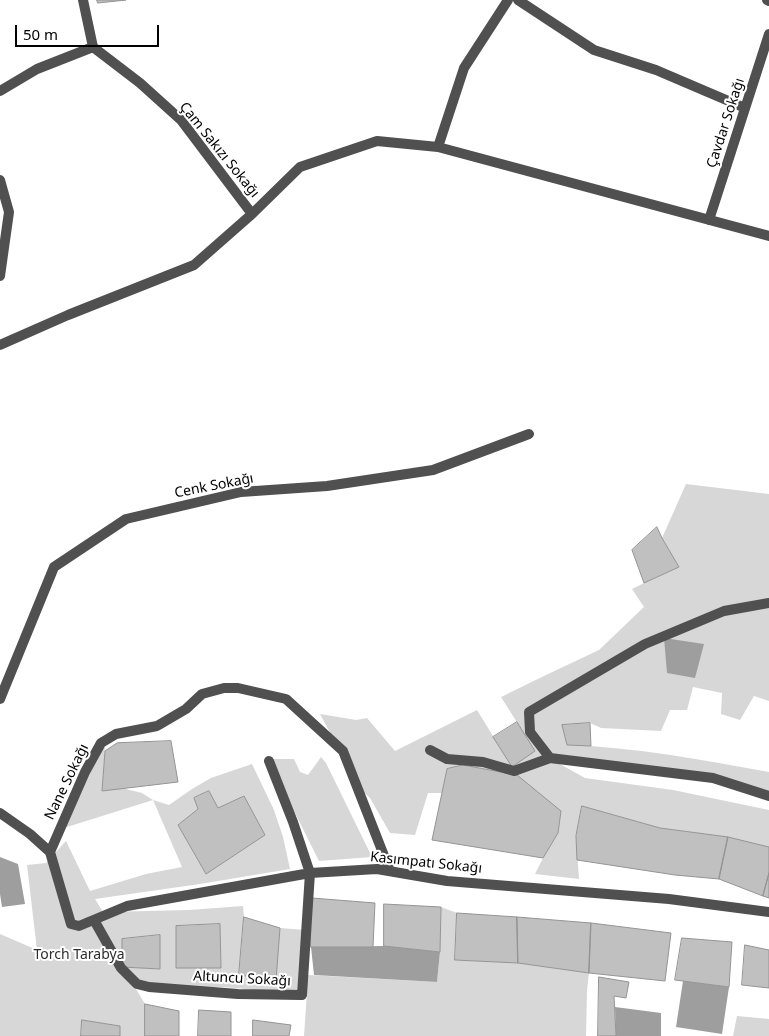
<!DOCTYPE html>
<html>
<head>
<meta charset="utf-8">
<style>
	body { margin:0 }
	#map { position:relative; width:769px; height:1036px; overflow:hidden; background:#fff; font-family:"Noto Sans",sans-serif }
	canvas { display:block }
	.scale { position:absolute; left:15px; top:25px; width:144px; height:22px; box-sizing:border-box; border:2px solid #000; border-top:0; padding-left:6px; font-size:15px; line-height:18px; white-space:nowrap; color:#000; -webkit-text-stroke:4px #fff; paint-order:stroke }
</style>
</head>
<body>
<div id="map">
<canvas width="769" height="1036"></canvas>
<div class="scale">50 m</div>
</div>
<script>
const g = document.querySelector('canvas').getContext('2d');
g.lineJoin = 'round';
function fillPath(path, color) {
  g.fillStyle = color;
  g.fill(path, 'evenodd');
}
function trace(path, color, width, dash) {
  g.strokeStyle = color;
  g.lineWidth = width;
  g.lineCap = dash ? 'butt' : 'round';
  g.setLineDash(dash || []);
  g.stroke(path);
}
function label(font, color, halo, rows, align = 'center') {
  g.font = font + ' "Noto Sans",sans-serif';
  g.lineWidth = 4;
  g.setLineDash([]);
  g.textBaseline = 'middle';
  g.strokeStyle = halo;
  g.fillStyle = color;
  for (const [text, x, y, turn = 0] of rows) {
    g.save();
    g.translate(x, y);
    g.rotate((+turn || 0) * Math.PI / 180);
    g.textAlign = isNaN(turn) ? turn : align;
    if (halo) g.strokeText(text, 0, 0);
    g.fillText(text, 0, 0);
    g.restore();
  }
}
fillPath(new Path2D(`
	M686,484L769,494V701L754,696L740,720L721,714L722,693L693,687L687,710H670L661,731L601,728L590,723L563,725L567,745C636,747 702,760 769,772V796L630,764L558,763L585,778L673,790L769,810V847L728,837L660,828L582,806L576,836L579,879L535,874L543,858L558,833L561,811L504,772L463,765L447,769L442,793H428L415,835L390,833L370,798L358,787L338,747L320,714L356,720L367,718L395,751L477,710L512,767L535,751L501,697L546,675L599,650L644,607L632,589L644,583L679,567L662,538Z
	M105,747L102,791L122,788L142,793L153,800L169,805L192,789L211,778L252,764L274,810L283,837L290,869L200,884L95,899L103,912L189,910L243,906L244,917L239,975L275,980L280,928L305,930L308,975L437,982L440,952L441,907L457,913L455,960L518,963L589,973L587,990L586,1036H304L307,992L280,993L236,988L221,987L136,989L145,1004V1036H120V1026L82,1020L81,1036H0V934L37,950L27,865L46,863L66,841L90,891L146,874L182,867L153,800L67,827L64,825L90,762ZM209,791L218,808L244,796L265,835L206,874L178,825L198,809L194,798ZM220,924L221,968H176V926ZM159,935L160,969L122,967V939Z
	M321,757L326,763L372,857L319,861L268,759H294L300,772L308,775Z
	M737,1016L769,1019V1036H733Z`), '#d7d7d7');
fillPath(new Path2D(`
	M664,638L704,644L695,678L667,673Z
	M0,857L18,864L25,904L2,907L0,894Z
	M384,946L440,952L437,982L314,975L311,947Z
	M683,981L729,987L722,1034L676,1027Z
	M615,1007L661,1013V1036H616Z`), '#9e9e9e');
const building = new Path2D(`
	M97,0H126L98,3Z
	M657,527L662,538L679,567L644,583L632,550Z
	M517,722L535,751L512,767L493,737Z
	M590,723L591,746L567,745L562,725Z
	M171,741L178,782L102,791L105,751L117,743Z
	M463,765L517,775L561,811L558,833L543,858L432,840L447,769Z
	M209,791L218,808L244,796L265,835L206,874L178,825L198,809L194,798Z
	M582,806L660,828L728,837L719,879L675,875L577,860L576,836Z
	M728,837L769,847V873L763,896L719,879Z
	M769,873V898L763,896Z
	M312,898L375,903L373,947H311Z
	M384,904L441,907L440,952L384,946Z
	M457,913L517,917L518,963L455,960Z
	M244,917L280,928L276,980L239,975Z
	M517,917L591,923L589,973L518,963Z
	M591,923L671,933L665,981L589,973Z
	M220,924L221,968H176V926Z
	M160,935V969L122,967V939Z
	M682,938L732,942L729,987L675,980Z
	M745,945L769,950V988L742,985Z
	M599,977L629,982L626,998L614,996L616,1036H598Z
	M145,1004L179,1011V1036H145Z
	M199,1010L231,1012V1036H198Z
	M82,1020L120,1026V1036H81Z
	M253,1020L291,1025L289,1036H253Z`);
fillPath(building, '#c0c0c0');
trace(building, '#949494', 1);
trace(new Path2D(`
	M518,0L594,50L656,70L745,108
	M767,0L769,1
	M93,47L140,83L181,120L252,214
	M0,91L37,69L93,47L83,0
	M438,147L464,68L508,0
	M0,180L9,212L0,276
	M709,220L769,34
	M0,345L68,315L194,265L252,214L300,167L377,141L438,147L769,236
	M769,603L724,611L645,644L529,712L530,732L550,758L713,778L769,796
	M0,699L54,567L126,519L241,492L327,486L433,470L529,434
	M430,750L447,759L483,762L514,771L550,758
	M0,813L30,834L50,852
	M50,852L71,924L79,926L127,906L310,873L377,869L447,881L669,899L769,912
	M50,852L85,772L101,743L116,734L157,726L186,709L202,694L224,688H238L286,699L343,751L390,871
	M94,920L121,968L137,984L149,987L238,994L302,995L310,873L293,822L269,761`), '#505050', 10);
label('14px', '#000', '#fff', [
	["Çavdar Sokağı",726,123,-72],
	["Çam Sakızı Sokağı",219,150,51],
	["Cenk Sokağı",214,486,-11],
	["Nane Sokağı",67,782,-64],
	["Kasımpatı Sokağı",426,863,6],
	["Altuncu Sokağı",242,979,3]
]);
label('14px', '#2e2e2e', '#fff', [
	["Torch Tarabya",79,955]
]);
</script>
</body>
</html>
